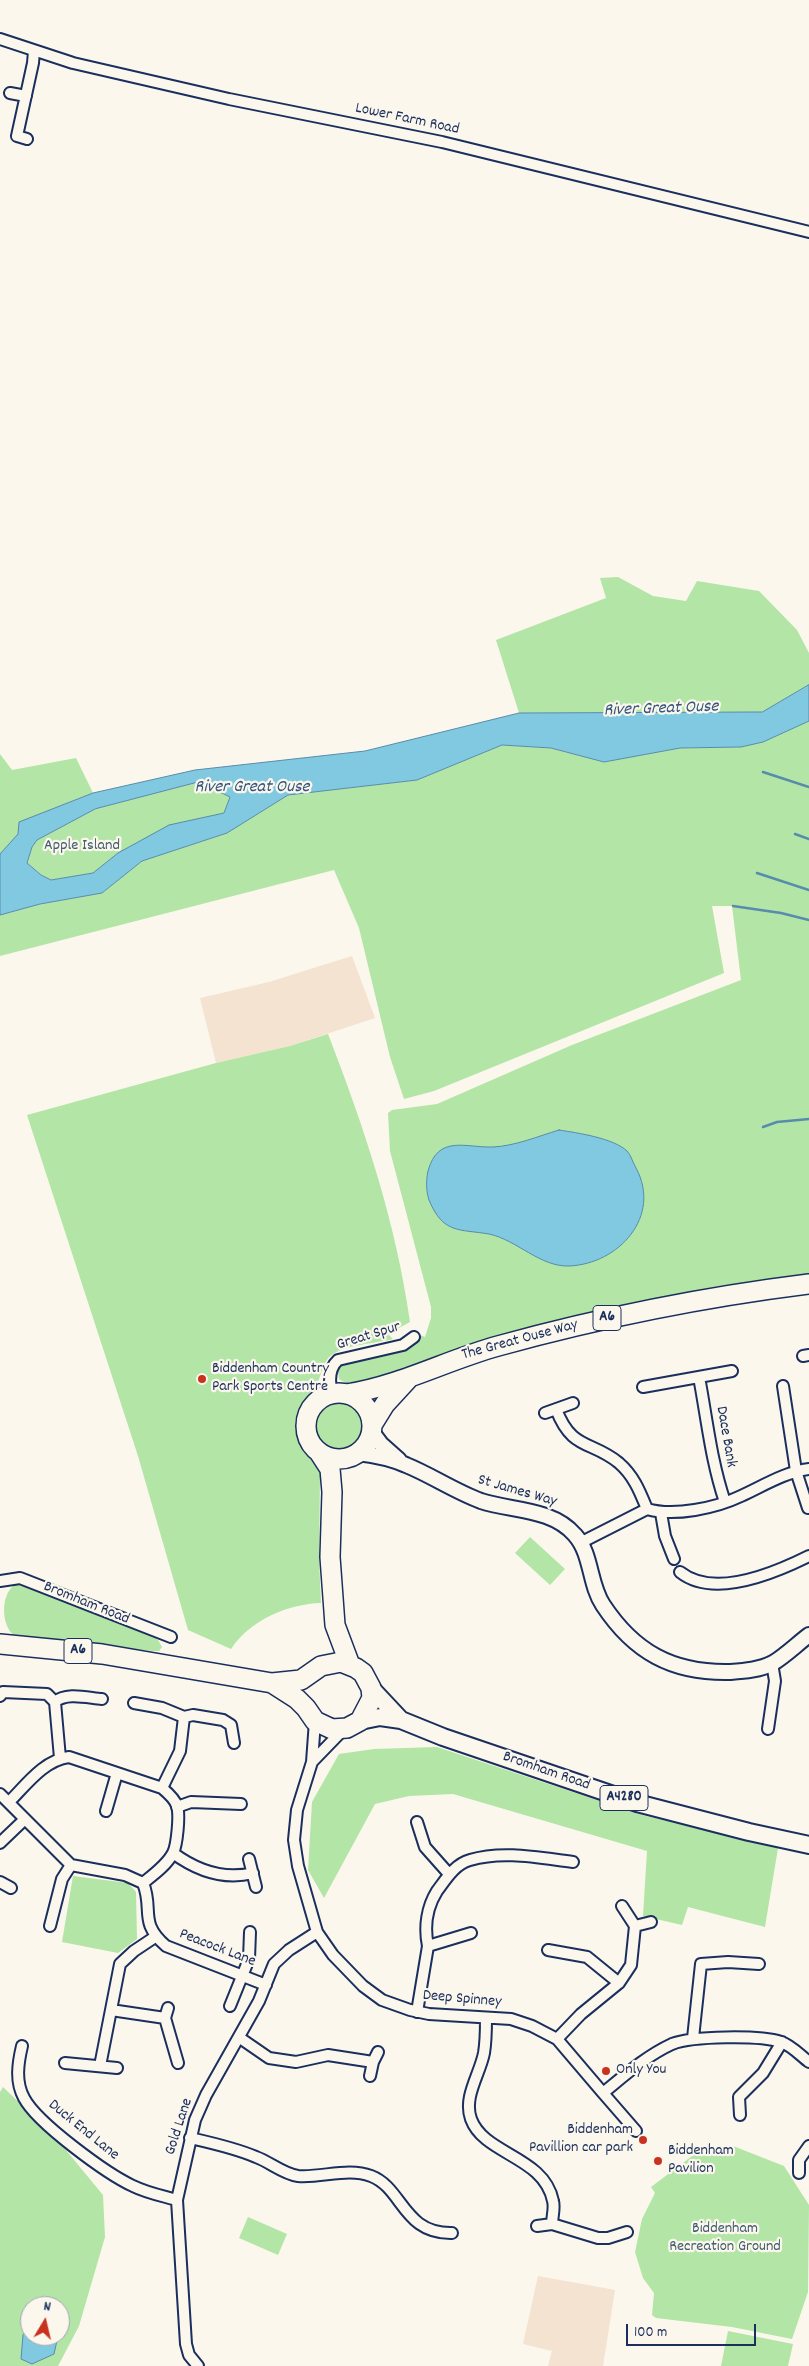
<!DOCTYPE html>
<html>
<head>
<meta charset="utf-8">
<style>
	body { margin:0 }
	#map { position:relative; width:809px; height:2366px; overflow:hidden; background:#fbf7ec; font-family:Dekko,sans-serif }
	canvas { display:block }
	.north { position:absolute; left:20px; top:2296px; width:50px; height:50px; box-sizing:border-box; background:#fbf7ec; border:1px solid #a1a7b3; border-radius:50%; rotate:9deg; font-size:14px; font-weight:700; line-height:20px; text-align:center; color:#1b2f5e }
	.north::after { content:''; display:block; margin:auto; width:18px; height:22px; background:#c8321e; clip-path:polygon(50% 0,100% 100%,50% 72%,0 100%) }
	.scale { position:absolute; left:626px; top:2324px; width:130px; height:22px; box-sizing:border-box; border:2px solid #1b2f5e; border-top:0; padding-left:6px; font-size:15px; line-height:18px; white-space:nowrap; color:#1b2f5e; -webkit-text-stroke:4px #fbf7ec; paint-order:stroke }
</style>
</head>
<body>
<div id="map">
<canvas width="809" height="2366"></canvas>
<div class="north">N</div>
<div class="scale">100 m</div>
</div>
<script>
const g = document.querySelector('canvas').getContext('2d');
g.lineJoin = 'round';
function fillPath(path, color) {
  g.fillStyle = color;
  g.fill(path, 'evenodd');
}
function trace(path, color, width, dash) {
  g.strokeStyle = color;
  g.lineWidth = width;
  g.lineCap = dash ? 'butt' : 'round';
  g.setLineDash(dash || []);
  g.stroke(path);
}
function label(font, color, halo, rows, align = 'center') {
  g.font = font + ' Dekko,sans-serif';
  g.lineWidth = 4.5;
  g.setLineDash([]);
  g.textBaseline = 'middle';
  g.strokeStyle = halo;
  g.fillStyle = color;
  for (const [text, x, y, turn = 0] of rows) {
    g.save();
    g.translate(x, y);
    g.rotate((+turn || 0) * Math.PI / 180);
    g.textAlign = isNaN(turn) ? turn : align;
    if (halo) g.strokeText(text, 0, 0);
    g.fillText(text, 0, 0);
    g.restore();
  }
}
fillPath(new Path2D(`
	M352,956L375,1018L290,1046L216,1063L200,998L269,982Z
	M538,2276L615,2290L603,2366H548L552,2351L523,2344Z`), '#f3e3d0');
fillPath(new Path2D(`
	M618,577L653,596L686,601L697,581L759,591L797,630L809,653V685L762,712L519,713L496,640L606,598L600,578Z
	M809,721V1277L385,1380L383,1375C370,1381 352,1389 339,1379L338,1372L334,1370L338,1364L416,1340L420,1335L425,1337L431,1318V1307L390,1151L388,1113L392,1110L437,1104L572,1045L741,980L732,906H712L724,973L434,1091L404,1099L390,1057L359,928L334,870L0,956V915L40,904L102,893L142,861L227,833L288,795L417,780L502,745L551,748L604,762L680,748L741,747L763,742Z
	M0,754L12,770L76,758L93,793L20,823L19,834L0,854Z
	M199,782L230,797L224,813L118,853L93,873L51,880L41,875L27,863L32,847L37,840L95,809Z
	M328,1034C364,1127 396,1222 410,1322L388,1334L393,1339C377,1343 346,1345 333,1354C323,1360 322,1374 317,1384C308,1401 292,1411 296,1432C299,1450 316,1458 320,1475L319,1560L321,1603C288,1604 250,1620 231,1649L188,1630L138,1456L27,1115L216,1063L290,1046Z
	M313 1426a26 26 0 1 1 52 0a26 26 0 1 1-52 0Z
	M530,1537L565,1569L550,1585L515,1553Z
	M18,1583L30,1585L152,1636L158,1640L162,1647L159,1651H152L15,1636C0,1626 0,1590 18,1583Z
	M437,1747L642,1815L778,1848L765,1927L688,1907L682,1925L643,1916L647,1851L453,1794L409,1796L375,1804L324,1898L308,1870L312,1802L339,1754L374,1749Z
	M73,1876L128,1883L136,1892L137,1939L118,1953L62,1942Z
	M3,2087L56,2138L103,2195L105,2237L79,2326L58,2366H0V2092ZM30,2306H60V2336H30Z
	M733,2146L784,2166L809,2205L808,2292L792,2339L732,2327L656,2318L652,2315L654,2293L643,2278L635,2252L642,2219L655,2193L651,2187L704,2147L713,2150Z
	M248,2217L287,2234L278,2255L239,2238Z
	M728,2331L793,2344L788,2366H721Z`), '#b2e5a6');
const water = new Path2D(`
	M809,685V721L763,742L741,747L680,748L604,762L551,748L502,745L417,780L288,795L227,833L142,861L102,893L40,904L0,915V854L18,834L19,822L93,793L195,770L365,751L519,713L762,712ZM199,782L230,797L224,813L169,825L118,853L93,873L51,880L41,875L27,863L32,847L37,840L95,809Z
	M559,1130C578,1133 613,1138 627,1151C631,1155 633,1163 636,1168C662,1216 619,1264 569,1266C540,1267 517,1240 489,1234C459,1229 443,1234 429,1200C426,1191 426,1180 428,1171C438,1134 466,1148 493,1147C515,1146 539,1136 559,1130Z
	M30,2328V2336H58L54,2354L32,2364L21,2359L23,2335Z`);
fillPath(water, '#80c9e0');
trace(water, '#588bac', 1);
trace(new Path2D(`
	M763,772L809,787
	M795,834L809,839
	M757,873L809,890
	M733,906L781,913L809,920
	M763,1127L777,1122L809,1119`), '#588bac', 2.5);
const street = new Path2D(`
	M0,39L73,63L229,99L442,142L809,232
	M10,93L26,96
	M27,139L17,136L33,63L34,51
	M803,1356L809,1355
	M699,1377C707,1419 711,1461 725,1502
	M783,1386L796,1471L808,1508
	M643,1387L732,1371
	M332,1394C329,1382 328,1369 338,1360L403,1345L414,1337
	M556,1409C572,1451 591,1440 619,1463C634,1476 640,1492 647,1509
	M545,1413L573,1403
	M661,1513L665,1536L674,1559
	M580,1543L647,1509C674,1517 716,1508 741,1496C763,1486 785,1472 809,1469
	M680,1572C714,1599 775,1573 809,1556
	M0,1581L20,1578L171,1637
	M0,1696L3,1692L47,1694L55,1702L60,1758
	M55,1702C66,1692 88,1698 102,1699
	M134,1703L162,1708L184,1717L193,1715L223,1720L231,1725L234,1743
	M315,1721L312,1762L297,1810L294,1840L298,1866L317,1932L333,1955L363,1986L382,2000L410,2010L429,2014L511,2019L532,2026L557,2039L603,2093C625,2075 646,2056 672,2044C692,2036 760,2035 781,2042C791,2045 801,2056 809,2062
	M768,1729L775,1681L772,1663
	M312,1762L343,1730
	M162,1788L180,1751L184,1717
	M0,1794L71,1865L125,1875L143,1883C154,1910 138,1922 166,1946L266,1985
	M9,1802C26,1785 44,1760 69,1757L162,1788C168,1793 175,1799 177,1806C180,1815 177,1845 173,1853C167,1865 153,1875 143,1883
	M177,1807L191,1802L241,1804
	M106,1811L117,1773
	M417,1822L425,1847L449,1874
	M0,1843L24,1820
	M173,1853C196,1870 224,1880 253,1873
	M249,1859L256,1887
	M0,1882L11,1888
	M50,1926L62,1879L71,1865
	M635,1926L651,1922
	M428,1946L471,1933
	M548,1950L587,1957L619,1983
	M230,2006L249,1959L250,1932
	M168,2008L165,2018L178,2063
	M111,2010L165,2018
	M417,2012L428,1946C424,1927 427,1907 437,1891C446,1879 455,1864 470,1860C503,1850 540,1858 573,1862
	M486,2018C486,2030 486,2041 484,2053C480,2074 463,2097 471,2119C484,2155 544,2156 553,2201C555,2208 552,2217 552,2224L598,2238H608L627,2232
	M240,2038L269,2058L296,2062L328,2055L373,2062L378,2052
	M693,2038L701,1964L728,1962L759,1964
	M557,2039L581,2014L619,1983L631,1965L635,1926L622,1906
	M22,2046C18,2063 15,2082 24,2098C37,2123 107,2174 133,2186C147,2193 163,2196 177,2200
	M65,2063L117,2068
	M100,2066L120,1964L134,1951L155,1937
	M370,2076L373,2062
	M603,2093L636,2131
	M740,2115L739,2097L763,2073L782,2042
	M190,2138C212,2143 235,2148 256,2157C270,2162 283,2174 298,2176C322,2178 348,2167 371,2176C403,2188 403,2234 452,2233
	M799,2173V2160L809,2146
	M537,2226L552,2224
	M198,2366L189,2355L186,2344L177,2200L195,2120L206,2095L259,2001L274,1964L289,1950L317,1932`);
const secondary = new Path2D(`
	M372,1432L381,1444L399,1460
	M358,1453C374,1455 391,1458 406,1465C431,1475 454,1491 481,1501C511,1511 552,1508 575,1535C592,1554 589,1584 603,1605C634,1652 672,1673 729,1672C743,1671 760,1670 773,1663C786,1655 797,1644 809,1635`);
const primary = new Path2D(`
	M371,1688L401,1720
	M360,1721L380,1717L401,1720L443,1737L637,1803L749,1832L809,1845`);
const highway = new Path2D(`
	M306 1426a33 33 0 1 1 66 0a33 33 0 1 1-66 0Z
	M347,1394C399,1386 447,1360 498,1346C600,1318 704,1297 809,1284
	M372,1425L385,1404L408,1379
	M319,1452L330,1469L332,1492L330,1557L335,1625L350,1665
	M0,1644L102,1654L272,1683L301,1680L321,1666L341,1662L356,1668L363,1673L371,1688L372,1698L360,1721L347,1728L332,1729L315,1721L306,1708L297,1699L272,1683`);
trace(street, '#1b2f5e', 14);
trace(secondary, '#1b2f5e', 18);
trace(primary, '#1b2f5e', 20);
trace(highway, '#1b2f5e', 22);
trace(street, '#fbf7ec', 10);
trace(secondary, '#fbf7ec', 14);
trace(primary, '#fbf7ec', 16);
trace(highway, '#fbf7ec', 19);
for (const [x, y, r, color] of [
	[202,1379,5,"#c8321e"],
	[606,2071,5,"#c8321e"],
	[643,2140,5,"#c8321e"],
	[658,2161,5,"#c8321e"]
]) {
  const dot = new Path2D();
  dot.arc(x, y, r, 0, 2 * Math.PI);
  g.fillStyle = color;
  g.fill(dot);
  trace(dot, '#fbf7ec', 2);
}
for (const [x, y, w] of [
	[607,1318,28],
	[78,1651,28],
	[624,1798,48]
]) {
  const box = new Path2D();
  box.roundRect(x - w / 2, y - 12.5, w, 25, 4);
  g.fillStyle = '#fbf7ec';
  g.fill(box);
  trace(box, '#1b2f5e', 1);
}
label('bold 15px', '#1b2f5e', null, [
	["A6",607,1318],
	["A6",78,1651],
	["A4280",624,1798]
]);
label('16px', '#1b2f5e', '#fbf7ec', [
	["Lower Farm Road",407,120,12],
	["Great Spur",369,1337,-17],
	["The Great Ouse Way",520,1341,-15],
	["Dace Bank",725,1437,80],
	["St James Way",517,1492,16],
	["Bromham Road",86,1604,22],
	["Bromham Road",546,1772,19],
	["Peacock Lane",217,1949,21],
	["Deep Spinney",462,2000,5],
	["Gold Lane",180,2127,-72],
	["Duck End Lane",83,2131,39]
]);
label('16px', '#415c70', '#fbf7ec', [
	["Apple Island",82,847],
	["Biddenham",725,2230],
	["Recreation Ground",725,2248]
]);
label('16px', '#1b2f5e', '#fbf7ec', [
	["Biddenham Country",212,1370],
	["Park Sports Centre",212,1388],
	["Only You",616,2071],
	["Biddenham",633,2131,"right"],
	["Pavillion car park",633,2149,"right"],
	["Biddenham",668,2152],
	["Pavilion",668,2170]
], 'left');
label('italic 18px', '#34567e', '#fbf7ec', [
	["River Great Ouse",661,710,-2],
	["River Great Ouse",252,789]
]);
</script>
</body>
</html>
